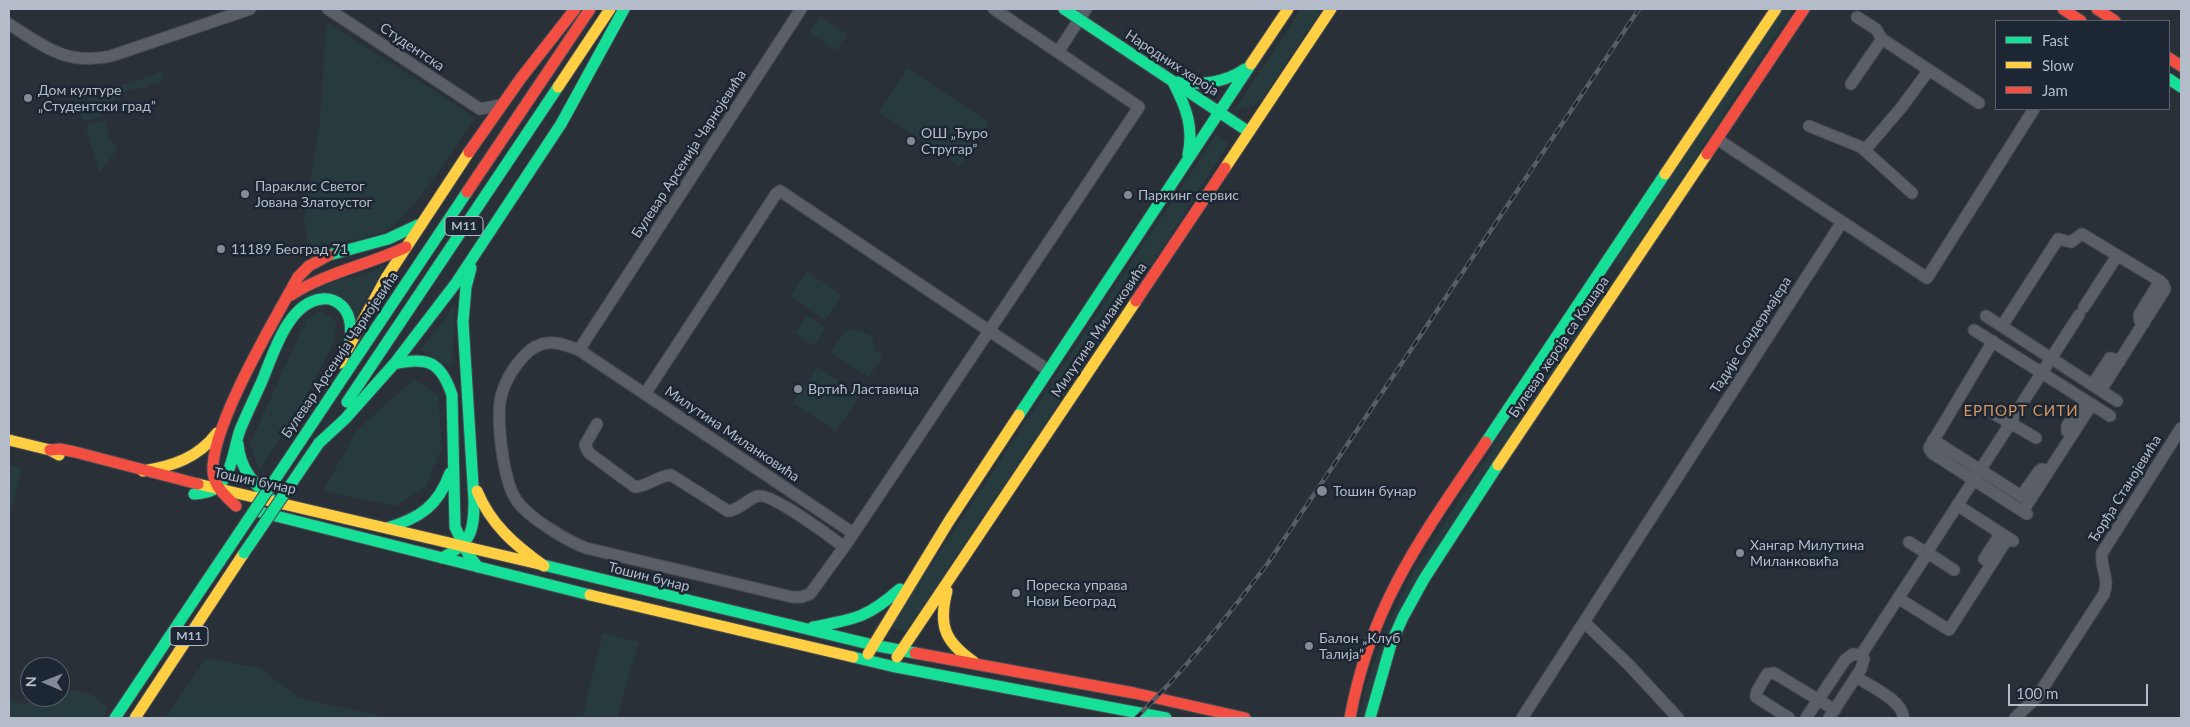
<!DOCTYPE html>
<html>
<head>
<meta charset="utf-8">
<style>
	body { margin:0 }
	#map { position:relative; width:2190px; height:727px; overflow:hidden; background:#2a3038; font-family:Lato,sans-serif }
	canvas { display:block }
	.frame { position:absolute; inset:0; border:10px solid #b4bcc9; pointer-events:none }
	.legend { position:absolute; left:1995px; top:20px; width:175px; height:90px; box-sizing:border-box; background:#1d2633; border:1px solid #59626f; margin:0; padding:6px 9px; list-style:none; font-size:15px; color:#b4bcc9 }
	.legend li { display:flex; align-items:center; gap:10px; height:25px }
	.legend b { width:25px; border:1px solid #59626f }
	.north { position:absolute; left:20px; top:657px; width:50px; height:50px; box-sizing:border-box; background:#1d2633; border:1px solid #59626f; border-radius:50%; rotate:271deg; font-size:14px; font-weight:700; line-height:20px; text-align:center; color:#b4bcc9 }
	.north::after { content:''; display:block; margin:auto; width:18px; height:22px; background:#848b96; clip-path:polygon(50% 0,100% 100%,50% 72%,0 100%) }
	.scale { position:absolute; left:2008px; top:684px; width:140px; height:22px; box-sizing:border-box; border:2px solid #b4bcc9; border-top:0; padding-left:6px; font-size:15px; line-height:18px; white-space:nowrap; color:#b4bcc9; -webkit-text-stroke:4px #1d2633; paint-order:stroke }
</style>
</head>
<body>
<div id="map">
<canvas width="2190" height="727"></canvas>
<div class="frame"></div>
<ul class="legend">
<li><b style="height:6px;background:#16e098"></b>Fast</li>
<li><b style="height:6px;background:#ffcf43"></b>Slow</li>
<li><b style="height:6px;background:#f24e42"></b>Jam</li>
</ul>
<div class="north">N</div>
<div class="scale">100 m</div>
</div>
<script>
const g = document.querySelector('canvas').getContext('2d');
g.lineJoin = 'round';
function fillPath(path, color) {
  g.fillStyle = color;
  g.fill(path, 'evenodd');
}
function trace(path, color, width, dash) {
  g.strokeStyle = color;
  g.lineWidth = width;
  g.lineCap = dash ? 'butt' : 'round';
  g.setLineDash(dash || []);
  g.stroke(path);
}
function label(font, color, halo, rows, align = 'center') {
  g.font = font + ' Lato,sans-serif';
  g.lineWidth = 5;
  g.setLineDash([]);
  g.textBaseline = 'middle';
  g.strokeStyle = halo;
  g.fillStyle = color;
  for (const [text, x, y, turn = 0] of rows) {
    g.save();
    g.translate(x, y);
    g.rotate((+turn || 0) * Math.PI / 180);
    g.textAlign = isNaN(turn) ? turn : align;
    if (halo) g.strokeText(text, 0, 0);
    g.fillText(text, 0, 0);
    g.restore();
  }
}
fillPath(new Path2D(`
	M1301,9H1322L1262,99L1253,106L1235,111L1234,110Z
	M1782,9H1793L1624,266L1615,260Z
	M820,16L847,34L836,51L809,32Z
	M327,22L475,117C456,144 409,224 381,233C359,241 333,243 309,248L304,221L319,130Z
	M908,68L989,122L960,166L879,112Z
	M162,71L163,77L156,86L151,82L147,89C129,86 115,95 107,111L71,89C102,95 133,82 162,71Z
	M75,98L104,115L87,121L82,119Z
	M105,120L109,137L118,148L100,172L86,131L89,124Z
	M1216,135L1227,142L1225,149L1169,238L906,632L890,627Z
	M385,265L354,320L311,296L291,301L340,279L365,274Z
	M807,271L842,295L825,320L790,296Z
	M1604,275L1613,281L1417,582L1366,718H1360L1367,683L1387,626L1413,572Z
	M455,305L452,368L421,350Z
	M321,311L336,320L334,342L297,414L259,470L250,444L306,320Z
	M807,315L826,328L814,346L795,333Z
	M846,330C859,330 877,332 874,349L882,354L881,360L869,376H866L833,354L832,349Z
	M817,367L860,396L836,431L793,403Z
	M414,379L438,395L442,447L426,487L395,506L323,491L357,430Z
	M9,465L22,468L9,518Z
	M603,633L639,642L617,718H582Z
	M206,658L260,668L299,698L391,718H165Z
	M74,690L91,694L107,707L104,718H9V699L25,705L36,697H60V694Z`), '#273a3e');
const street = new Path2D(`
	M328,9L480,109L500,105
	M1857,17L1876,29L1882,39L1979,103
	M9,24C43,46 67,66 111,56L250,9
	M1058,52L1086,9
	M1851,84L1882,39
	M1809,126L1861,147L1912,193
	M1717,139L1927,278L2034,109
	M1865,150L1901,108L1929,70
	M2084,307L2117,256
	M1986,316L2117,401
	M2144,323L2140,321L2139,315L2160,281
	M2002,326L2058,239L2071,242L2082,234L2160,281L2163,284L2165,289L2101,390
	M1974,330L2110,416
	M1993,341L1929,448L1932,453L2027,514
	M579,350L801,9
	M2092,385L2110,358L2120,361
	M645,394L776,194L780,191L1048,370
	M1989,411L2006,421
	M2012,419L2079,315
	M597,424L585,445L589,453L635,487C649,486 657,476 671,475L728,511C740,510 747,499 758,496C772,493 831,537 844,547
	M2014,425L2036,438
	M2072,434L2067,431V426L2085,400
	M1933,440L2029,501
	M2022,495L2039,471L2042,469L2048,472
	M1957,505L2013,541
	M2023,511L2092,404
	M853,533L579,350C568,346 555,340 542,344C524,349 507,376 502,393C495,415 503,482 517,501C529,518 567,541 586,548L792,597H801L810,594L847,543L1139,107L994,9
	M1909,542L1923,551
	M1929,549L2008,427L2014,425L2012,419L2006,421L2008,427
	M1931,555L1954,570
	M1991,563L1984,559L2001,533
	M1898,598L1949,630L2008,538
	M1584,622L1629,665L1678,718
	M1861,655L1925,557L1931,555L1929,549L1923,551L1925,557
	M1856,677C1869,685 1905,702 1903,718
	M1522,718L1842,222
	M1789,718L1756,697L1757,691L1767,674L1774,673L1835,710
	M1806,718L1845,660L1853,654L1861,655
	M1829,718L1861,669L1864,659L1861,655
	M2015,718L2037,697L2104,594C2110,579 2100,568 2102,553L2181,428`);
const fast = new Path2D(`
	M1064,9L1249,132
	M2169,79L2181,87
	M1173,82C1186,107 1194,127 1188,155
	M1178,82C1203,85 1224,83 1245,69
	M329,255L388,239L418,225
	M394,364C428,356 441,362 452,395L455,527L468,554L478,567
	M347,402L558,87
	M1019,415L1251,64
	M1486,442L1665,174
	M319,443L345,419L394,364L456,283L561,124L624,9
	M238,444C240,469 254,484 272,500
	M282,469L467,192
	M194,494C204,493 215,492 221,483C233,468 234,447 240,430C247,413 255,397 262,381C273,355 288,302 322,299C329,298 337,301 342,306C352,316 351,330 350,342
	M260,512L590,595
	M387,528C420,518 438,506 450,473
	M442,558C471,543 474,532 474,501L463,322L466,287L471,268
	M539,564L873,645L915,653
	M813,627C855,619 867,618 900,589
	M853,657L891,666L1166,718
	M115,718L202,588
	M1370,718L1391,644L1403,617L1424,579L1498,465`);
const slow = new Path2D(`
	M1251,64L1288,9
	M558,87L610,9
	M1225,168L1331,9
	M1665,174L1776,9
	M340,363L386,278L469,152
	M9,440L50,450L59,455
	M1498,465L1707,154
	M143,471C173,466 198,458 217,433
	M198,484L539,564
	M477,491C491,525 515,545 544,566
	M947,591C938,626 945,642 974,662
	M590,595L853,657
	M868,654L949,521L1019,415
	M897,657L1136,301
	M135,718L244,553`);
const jam = new Path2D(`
	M2063,9L2081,21
	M2097,9L2115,21
	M2169,58L2181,66
	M469,152L521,78L575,9
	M1707,154L1804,9
	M467,192L590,9
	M291,295C327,272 368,265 406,247
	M1136,301L1225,168
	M50,450L60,449L75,452L198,484
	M236,506C226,497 214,486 213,472C210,427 275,319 298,277L309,266L329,255
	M915,653L1134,693L1245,718
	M1350,718C1370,605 1423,535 1486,442`);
trace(street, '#484c53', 13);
trace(fast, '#484c53', 13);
trace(slow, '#484c53', 13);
trace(jam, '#484c53', 13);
trace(street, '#5a5e66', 11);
trace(fast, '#16e098', 11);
trace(slow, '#ffcf43', 11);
trace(jam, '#f24e42', 11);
const rail = new Path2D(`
	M1136,718C1185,670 1226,618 1268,563L1639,9`);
trace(rail, '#595d64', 4.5);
trace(rail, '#1d2633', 2.5, [8]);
const fastBridge = new Path2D(`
	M244,553L319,443
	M202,588L282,469`);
trace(fastBridge, '#474c53', 13, []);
trace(fastBridge, '#16e098', 11);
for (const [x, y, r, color] of [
	[28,98,5,"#848b96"],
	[911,141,5,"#848b96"],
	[245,194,5,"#848b96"],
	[1128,195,5,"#848b96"],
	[221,249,5,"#848b96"],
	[798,389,5,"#848b96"],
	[1322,491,6,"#848b96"],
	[1740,553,5,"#848b96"],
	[1016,593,5,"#848b96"],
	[1309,646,5,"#848b96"]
]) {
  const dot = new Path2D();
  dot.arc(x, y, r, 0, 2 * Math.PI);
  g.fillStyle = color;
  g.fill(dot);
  trace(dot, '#1d2633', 2);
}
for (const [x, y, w] of [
	[464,226,38],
	[189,636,38]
]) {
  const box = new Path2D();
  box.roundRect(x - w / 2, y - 9.5, w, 19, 4);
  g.fillStyle = '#1d2633';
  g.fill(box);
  trace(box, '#b4bcc9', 1);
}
label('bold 12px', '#b4bcc9', null, [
	["M11",464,226],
	["M11",189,636]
]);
label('14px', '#b4bcc9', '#1d2633', [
	["Студентска",412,47,34],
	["Народних хероја",1172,63,33],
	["Булевар Арсенија Чарнојевића",689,154,-57],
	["Милутина Миланковића",1099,330,-56],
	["Тадије Сондермајера",1751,335,-57],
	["Булевар хероја са Кошара",1559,347,-56],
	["Булевар Арсенија Чарнојевића",340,355,-56],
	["Милутина Миланковића",732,434,34],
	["Тошин бунар",255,481,12],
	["Ђорђа Станојевића",2125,489,-58],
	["Тошин бунар",649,577,14]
]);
label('14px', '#b4bcc9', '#1d2633', [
	["Дом културе",38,90],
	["„Студентски град”",38,106],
	["ОШ „Ђуро",921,133],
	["Стругар”",921,149],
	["Параклис Светог",255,186],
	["Јована Златоустог",255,202],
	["Паркинг сервис",1138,195],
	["11189 Београд 71",231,249],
	["Вртић Ластавица",808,389],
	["Тошин бунар",1333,491],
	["Хангар Милутина",1750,545],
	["Миланковића",1750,561],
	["Пореска управа",1026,585],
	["Нови Београд",1026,601],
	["Балон „Клуб",1319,638],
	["Талија”",1319,654]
], 'left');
g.letterSpacing = '1px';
label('15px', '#d59563', '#1d2633', [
	["ЕРПОРТ СИТИ",2021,411]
]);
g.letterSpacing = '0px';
</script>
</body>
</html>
